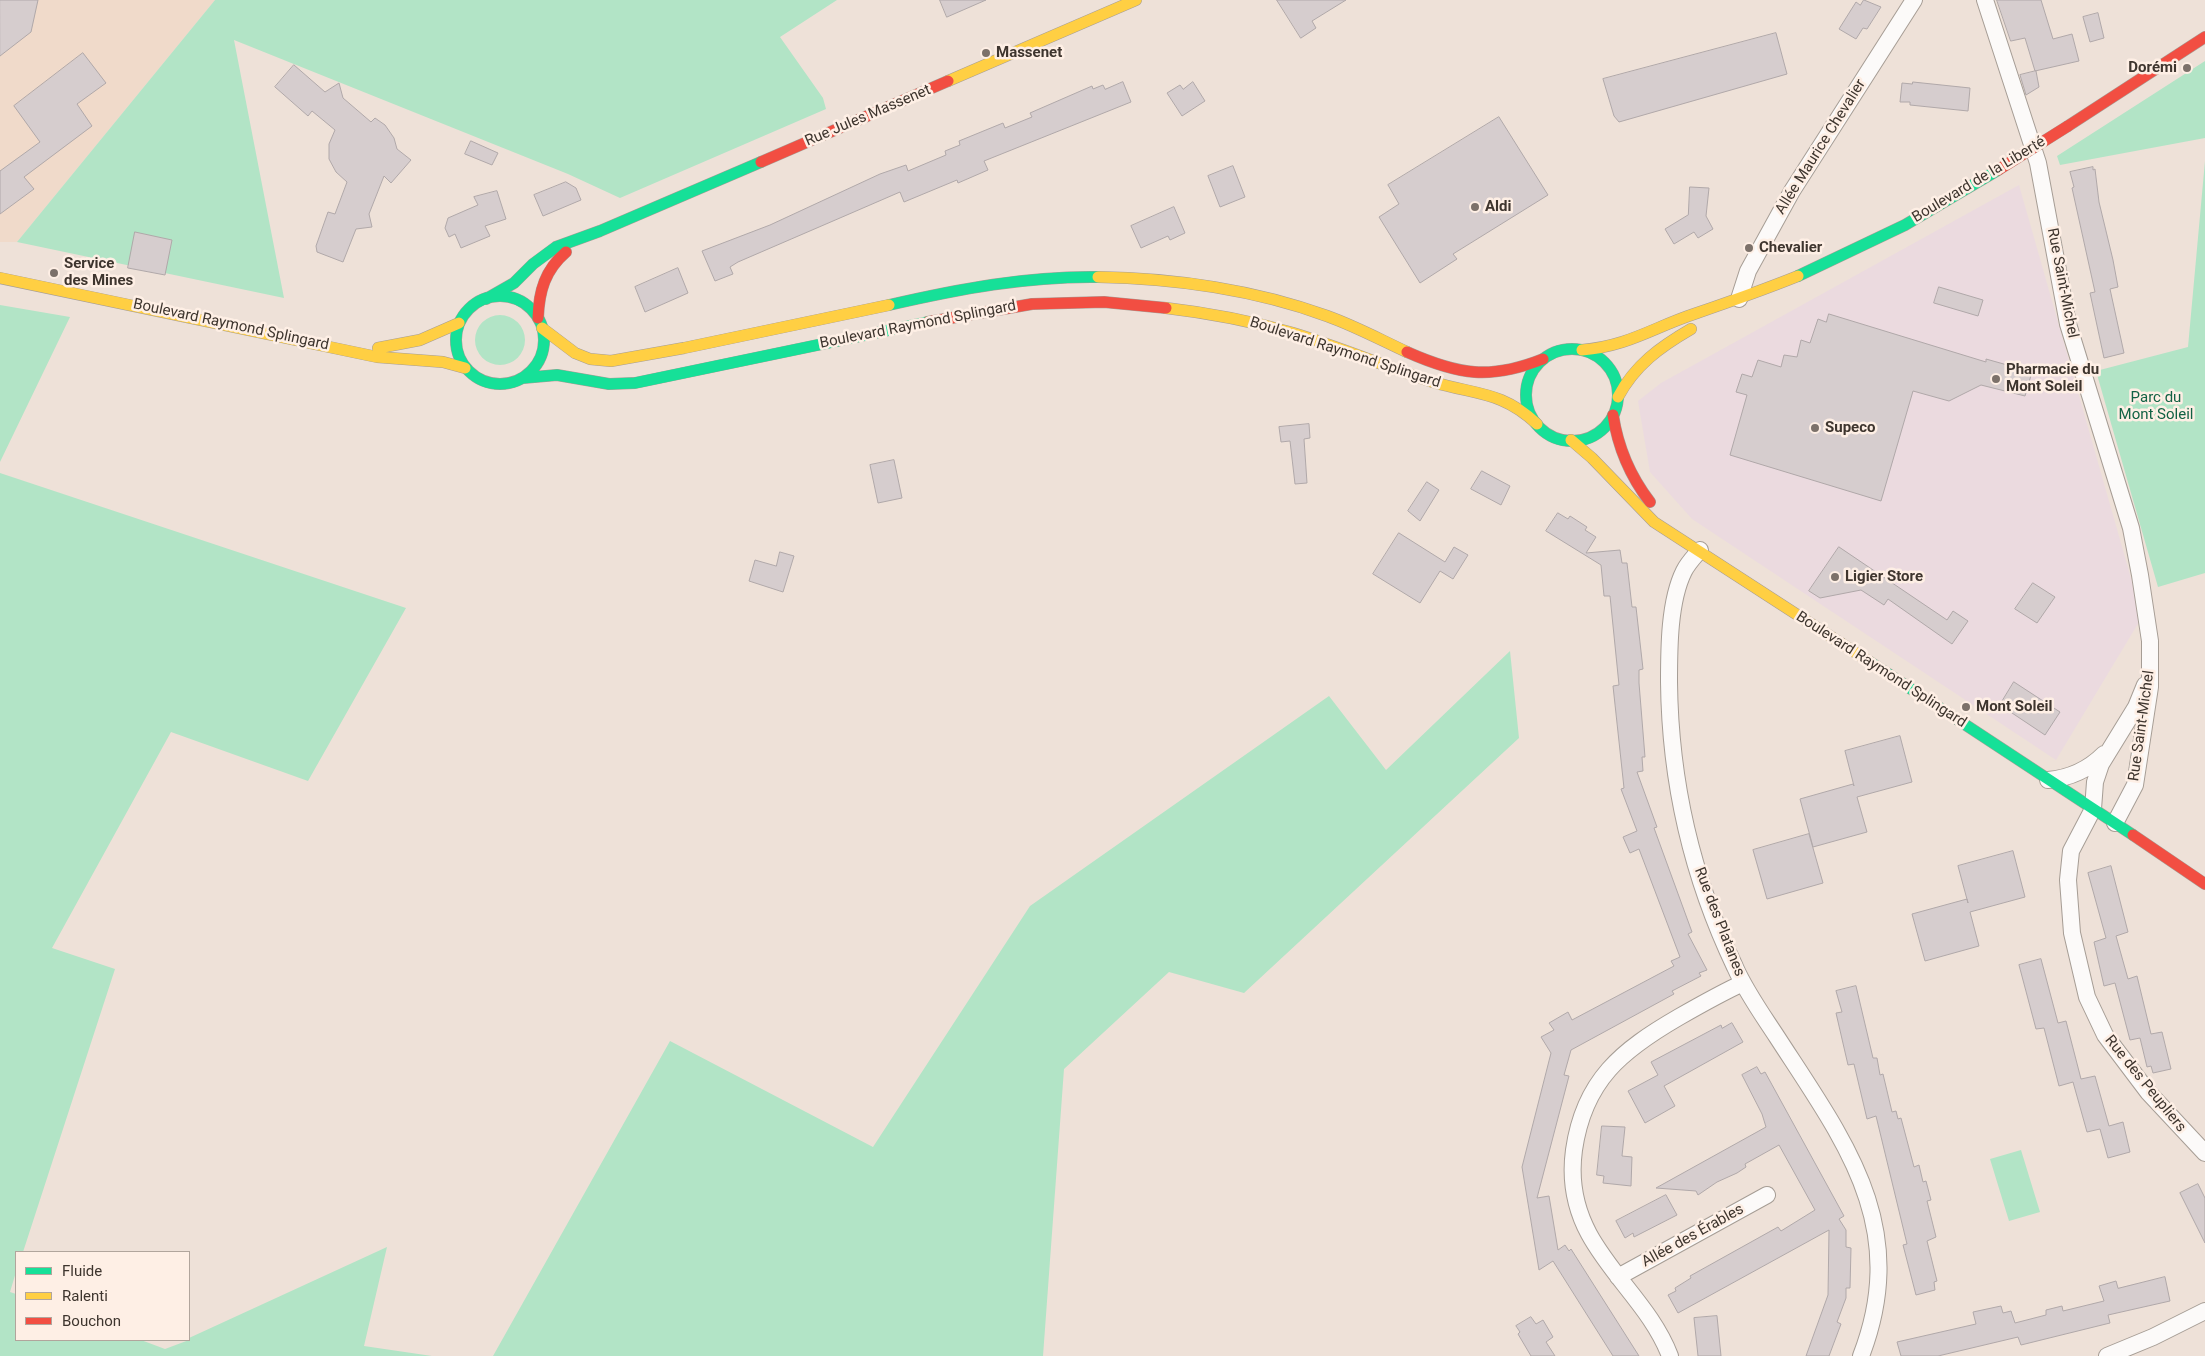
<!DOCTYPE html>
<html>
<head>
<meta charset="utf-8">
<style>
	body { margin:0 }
	#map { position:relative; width:2205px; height:1356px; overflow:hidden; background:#eee1d8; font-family:Roboto,sans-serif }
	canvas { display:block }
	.legend { position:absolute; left:15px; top:1251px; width:175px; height:90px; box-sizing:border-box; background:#feefe5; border:1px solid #b1a59c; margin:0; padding:6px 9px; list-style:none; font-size:15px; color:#3e352e }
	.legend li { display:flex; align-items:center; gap:10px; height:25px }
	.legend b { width:25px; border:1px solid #b1a59c }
</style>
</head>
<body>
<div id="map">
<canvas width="2205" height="1356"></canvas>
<ul class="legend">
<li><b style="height:6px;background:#16e098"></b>Fluide</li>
<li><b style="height:6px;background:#ffcf43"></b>Ralenti</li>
<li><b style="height:6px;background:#f24e42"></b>Bouchon</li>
</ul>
</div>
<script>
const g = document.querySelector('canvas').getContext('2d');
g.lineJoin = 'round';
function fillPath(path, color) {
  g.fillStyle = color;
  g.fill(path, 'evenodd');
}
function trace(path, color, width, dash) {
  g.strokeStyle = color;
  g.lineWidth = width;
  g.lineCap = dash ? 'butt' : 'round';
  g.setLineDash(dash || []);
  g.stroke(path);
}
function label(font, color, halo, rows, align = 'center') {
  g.font = font + ' Roboto,sans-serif';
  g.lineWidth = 5;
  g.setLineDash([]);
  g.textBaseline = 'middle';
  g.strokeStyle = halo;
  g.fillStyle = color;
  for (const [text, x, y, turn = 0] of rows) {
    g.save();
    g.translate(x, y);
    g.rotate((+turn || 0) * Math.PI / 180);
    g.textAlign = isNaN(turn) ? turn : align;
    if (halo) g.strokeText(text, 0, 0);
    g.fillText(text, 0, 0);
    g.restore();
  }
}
fillPath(new Path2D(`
	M2019,185L2142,617L2056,760L1692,519L1650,472L1638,401L1661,383Z`), '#ebdadf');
fillPath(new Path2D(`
	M0,0H215L17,242H0Z`), '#f0daca');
fillPath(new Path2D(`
	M215,0H837L780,37L823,98L826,109L620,198L568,174L234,40L284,298L17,242Z
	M2205,61V138L2060,165L2057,156Z
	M2205,161V573L2158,587L2096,371L2188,347Z
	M0,305L70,317L0,462Z
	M475 340a25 25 0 1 1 50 0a25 25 0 1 1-50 0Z
	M0,473L406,608L308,781L171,732L52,948L115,969L23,1252H16V1272L10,1292L16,1294V1340H141L165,1349L189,1340V1338L387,1247L364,1346L432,1356H0Z
	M1510,651L1519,738L1244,993L1169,972L1064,1069L1043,1356H493L670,1041L873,1147L1030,906L1329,696L1386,770Z
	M2021,1150L2040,1212L2009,1221L1990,1159Z`), '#b2e4c6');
const building = new Path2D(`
	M0,0H38L31,32L0,56Z
	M940,0H986L947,17Z
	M1277,0H1346L1312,21L1316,28L1301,38Z
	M1864,0L1881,7L1867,29L1863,28L1856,39L1839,29L1856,2L1860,5Z
	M1997,0H2041L2053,39L2072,34L2079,61L2035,71L2025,38L2011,41Z
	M2098,13L2104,38L2090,42L2083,17Z
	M1776,33L1787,74L1619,122L1614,116L1603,79Z
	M83,53L106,83L77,104L92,126L24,177L34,189L0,214V171L40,142L14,106Z
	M294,65L325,92L339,83L343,98L371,122L375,118L385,125L394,138L397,149L411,160L391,183L384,176L369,214L372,227L356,229L343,262L317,252L316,246L328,212L335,214L347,182L336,172L329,159V144L335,130L312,111L308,116L275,87Z
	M2036,71L2039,87L2026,95L2020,75Z
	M1123,82L1131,102L984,161L988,170L958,183L957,180L904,202L900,192L833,221L738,262L730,267L733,274L715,281L702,251L770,225L880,174L906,165L908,171L946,155L945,151L960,145L959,141L1003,123L1005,128L1032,117L1030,113L1092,86L1093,89L1103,85L1105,89Z
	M1193,82L1205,101L1182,116L1167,93L1180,85L1183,89Z
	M1913,82L1970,88L1968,111L1910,105V102H1900L1902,83L1912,84Z
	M1499,117L1548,195L1453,254L1457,259L1420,283L1379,217L1399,204L1388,185Z
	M471,141L498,153L492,165L465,154Z
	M1233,166L1245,197L1220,207L1208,176Z
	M2093,167V170L2095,169L2099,202L2113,260L2118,287L2110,289L2124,353L2104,358L2090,293L2095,292L2072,188L2074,187L2070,172Z
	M566,182L576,188L581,200L543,216L534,195Z
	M1690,187L1709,188L1706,216L1713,229L1698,238L1694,232L1674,244L1665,229L1688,215Z
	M497,191L506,219L485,226L490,236L461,248L455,234L449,237L445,228L448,218L478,205L474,197Z
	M1174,207L1185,233L1170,240L1168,236L1141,248L1131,226Z
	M135,232L172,240L165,275L128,268Z
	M678,268L688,293L645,312L635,287Z
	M1939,287L1983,300L1978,316L1934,303Z
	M1829,314L1986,362V359L2032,372L2025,396L1981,385L1949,401L1913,391L1881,501L1730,455L1747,395L1736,392L1742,374L1752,377L1758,360L1781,367L1784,355L1797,357L1801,340L1810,343L1818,319L1826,322Z
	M1309,424L1310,438L1304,439L1307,483L1295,484L1290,441L1281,442L1279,427Z
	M894,460L902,498L878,503L870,465Z
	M1482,471L1510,486L1501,505L1471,489Z
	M1427,482L1439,490L1420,521L1408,511Z
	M1558,513L1568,519L1570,516L1587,527L1585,530L1596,537L1586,553L1620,550L1622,563H1627L1632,607H1636L1643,669L1639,670V683L1645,757H1642L1643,771L1637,772L1657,827L1654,828L1692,932L1688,934L1707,970L1699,973L1701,976L1672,991L1674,994L1571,1050L1564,1075L1569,1076L1537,1198L1549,1196L1558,1250L1565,1245L1569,1251L1571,1249L1639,1356H1613L1553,1261L1539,1270L1522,1167L1551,1053L1541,1037L1554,1030L1549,1023L1568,1012L1572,1020L1674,966L1671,961L1680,957L1639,849L1630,853L1623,837L1637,831L1621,789L1624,788L1613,686L1619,685L1610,596H1604L1601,565L1546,531Z
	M1399,533L1445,562L1454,547L1468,555L1453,579L1440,571L1420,603L1373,574Z
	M1839,547L1947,620L1953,611L1968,621L1952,644L1888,599L1884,605L1861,590L1820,598L1809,591Z
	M780,552L794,556L783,592L749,581L755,560L776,566Z
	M2033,583L2055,597L2037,623L2015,609Z
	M2014,682L2060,712L2045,735L2000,705Z
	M1900,736L1912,782L1857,797L1867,832L1813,847L1800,799L1853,784L1854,786L1845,751Z
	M1809,834L1823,883L1767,899L1753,850Z
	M2013,851L2025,897L1970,912L1979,946L1925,961L1912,914L1967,899L1968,903L1958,866Z
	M2111,866L2128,932L2116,936L2128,979L2137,976L2151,1034L2162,1032L2171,1069L2153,1073L2151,1066L2147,1067L2140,1038L2130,1040L2115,983L2104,986L2094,942L2106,938L2088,873Z
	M2041,959L2058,1023L2066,1021L2081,1079L2095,1076L2109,1126L2123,1122L2130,1152L2108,1158L2100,1129L2087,1132L2073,1082L2059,1086L2044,1028L2036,1029L2019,965Z
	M1856,986L1873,1058H1877L1880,1075L1883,1074L1892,1112L1896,1111L1898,1119L1901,1118L1914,1167L1919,1165L1923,1182L1926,1181L1931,1200L1927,1201L1936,1237L1927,1241L1937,1281L1934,1282L1935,1290L1916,1295L1903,1245L1907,1244L1876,1116L1867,1119L1854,1064L1848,1065L1836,1013L1842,1012L1836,991Z
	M1732,1023L1743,1042L1664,1086L1675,1106L1645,1123L1628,1091L1658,1075L1651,1062L1721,1025L1722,1028Z
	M1757,1067L1761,1074L1765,1072L1844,1216L1839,1219L1846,1230V1247L1851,1248L1850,1288H1846V1298L1837,1322L1841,1324L1829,1356H1806L1828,1295L1829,1230L1678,1313L1668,1295L1676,1291L1675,1288L1691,1278L1690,1276L1778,1227L1781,1231L1815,1210L1779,1145L1745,1164L1746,1167L1737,1173L1717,1182L1698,1195L1696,1191L1656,1188L1766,1127L1762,1114L1742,1075Z
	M1602,1126L1625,1127L1622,1156L1632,1157L1631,1186L1603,1183L1604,1176L1597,1175Z
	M2198,1184L2205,1198V1243L2180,1193Z
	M1666,1195L1677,1215L1634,1237L1633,1233L1625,1238L1616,1221Z
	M2165,1277L2170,1301L2108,1315L2110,1323L2021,1345L2018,1337L1938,1356H1901L1897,1342L1976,1324L1973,1312L2001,1306L2003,1313L2011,1311L2015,1323L2046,1315V1310L2062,1306L2063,1311L2104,1301L2099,1286L2116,1281L2118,1288Z
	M1717,1316L1721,1356H1698L1694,1318Z
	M1531,1317L1536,1324L1543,1320L1553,1337L1546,1342L1555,1356H1531L1518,1334L1520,1332L1516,1326Z`);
fillPath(building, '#d6cdce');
trace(building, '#b0a8a9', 1);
const street = new Path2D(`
	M1985,0L2038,163L2068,324L2131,528L2140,575L2150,641V687L2135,785L2115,823
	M1739,299L1748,271L1792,191L1914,0
	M1700,550C1694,557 1688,563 1684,571C1669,601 1669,649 1669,682C1670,781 1692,877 1735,967C1746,992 1762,1014 1777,1037C1845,1142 1911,1226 1861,1356
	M2145,685L2136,707L2101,764L2095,782L2093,809L2071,851L2068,880L2072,933L2087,997L2105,1035L2148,1092L2205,1153
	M2048,780C2071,778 2089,769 2104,754
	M1618,1277L1767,1195
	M1670,1356C1652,1309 1613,1278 1589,1234C1575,1208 1570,1179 1574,1150C1584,1080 1622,1050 1679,1017C1700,1005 1721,993 1743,983
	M2107,1356L2153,1337L2205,1311`);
const fast = new Path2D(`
	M1798,276L1905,225L1998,170
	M456 340a44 44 0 1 1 88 0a44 44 0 1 1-88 0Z
	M486,299L514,283L533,264L556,247L600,231L761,162
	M889,305C959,289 1027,276 1098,277
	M1526 395a46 46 0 1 1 92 0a46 46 0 1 1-92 0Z
	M523,378L557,375L609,384L635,383L928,322
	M1870,662L2133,835`);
const slow = new Path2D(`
	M948,81L1136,0
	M1098,277C1174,278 1256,290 1327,316C1355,326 1381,340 1407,352
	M0,278L377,357L443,362L465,368
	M1166,308C1209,313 1251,321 1293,333C1340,347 1386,367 1433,382C1476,395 1502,391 1537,424
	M542,328L575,353L590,359L611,361L684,348L889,305
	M378,348L420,340L459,323
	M1582,350C1628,346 1652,328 1694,314C1729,302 1763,290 1798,276
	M1618,397C1635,365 1660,347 1691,329
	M1571,440L1592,458L1654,522L1870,662`);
const jam = new Path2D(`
	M2068,126L2205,37
	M761,162L948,81
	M538,318C539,291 545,270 566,252
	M928,322L1032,304L1104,302L1166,308
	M1407,352C1459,375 1490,380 1543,359
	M1613,415C1618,448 1630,476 1650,502
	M2133,835L2205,884`);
trace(street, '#a69d95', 18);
trace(fast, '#a69d95', 12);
trace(slow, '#a69d95', 12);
trace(jam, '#a69d95', 12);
trace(street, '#fcfaf9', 16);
trace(fast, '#16e098', 11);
trace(slow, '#ffcf43', 11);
trace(jam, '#f24e42', 11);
const jamBridge = new Path2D(`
	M1998,170L2068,126`);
trace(jamBridge, '#a69d95', 12, []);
trace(jamBridge, '#f24e42', 11);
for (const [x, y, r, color] of [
	[986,53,5,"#7c716a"],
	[2187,68,5,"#7c716a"],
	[1475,207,5,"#7c716a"],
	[1749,248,5,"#7c716a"],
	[54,273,5,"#7c716a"],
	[1996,379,5,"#7c716a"],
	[1815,428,5,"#7c716a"],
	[1835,577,5,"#7c716a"],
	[1966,707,5,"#7c716a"]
]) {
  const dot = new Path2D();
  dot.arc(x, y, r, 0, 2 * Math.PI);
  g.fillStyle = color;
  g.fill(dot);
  trace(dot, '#feefe5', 2);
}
label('bold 15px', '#3e352e', '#feefe5', [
	["Massenet",996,53],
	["Dorémi",2177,68,"right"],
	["Aldi",1485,207],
	["Chevalier",1759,248],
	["Service",64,264],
	["des Mines",64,281],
	["Pharmacie du",2006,370],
	["Mont Soleil",2006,387],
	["Supeco",1825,428],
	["Ligier Store",1845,577],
	["Mont Soleil",1976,707]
], 'left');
label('15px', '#3e352e', '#feefe5', [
	["Rue Jules Massenet",868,116,-23],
	["Allée Maurice Chevalier",1821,147,-58],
	["Boulevard de la Liberté",1979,180,-31],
	["Rue Saint-Michel",2062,283,79],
	["Boulevard Raymond Splingard",231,325,12],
	["Boulevard Raymond Splingard",918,325,-11],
	["Boulevard Raymond Splingard",1345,353,18],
	["Boulevard Raymond Splingard",1881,670,33],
	["Rue Saint-Michel",2142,726,-82],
	["Rue des Platanes",1719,922,69],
	["Rue des Peupliers",2145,1084,51],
	["Allée des Érables",1693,1236,-29]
]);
label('15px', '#126244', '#feefe5', [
	["Parc du",2156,398],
	["Mont Soleil",2156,415]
]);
</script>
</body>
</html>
